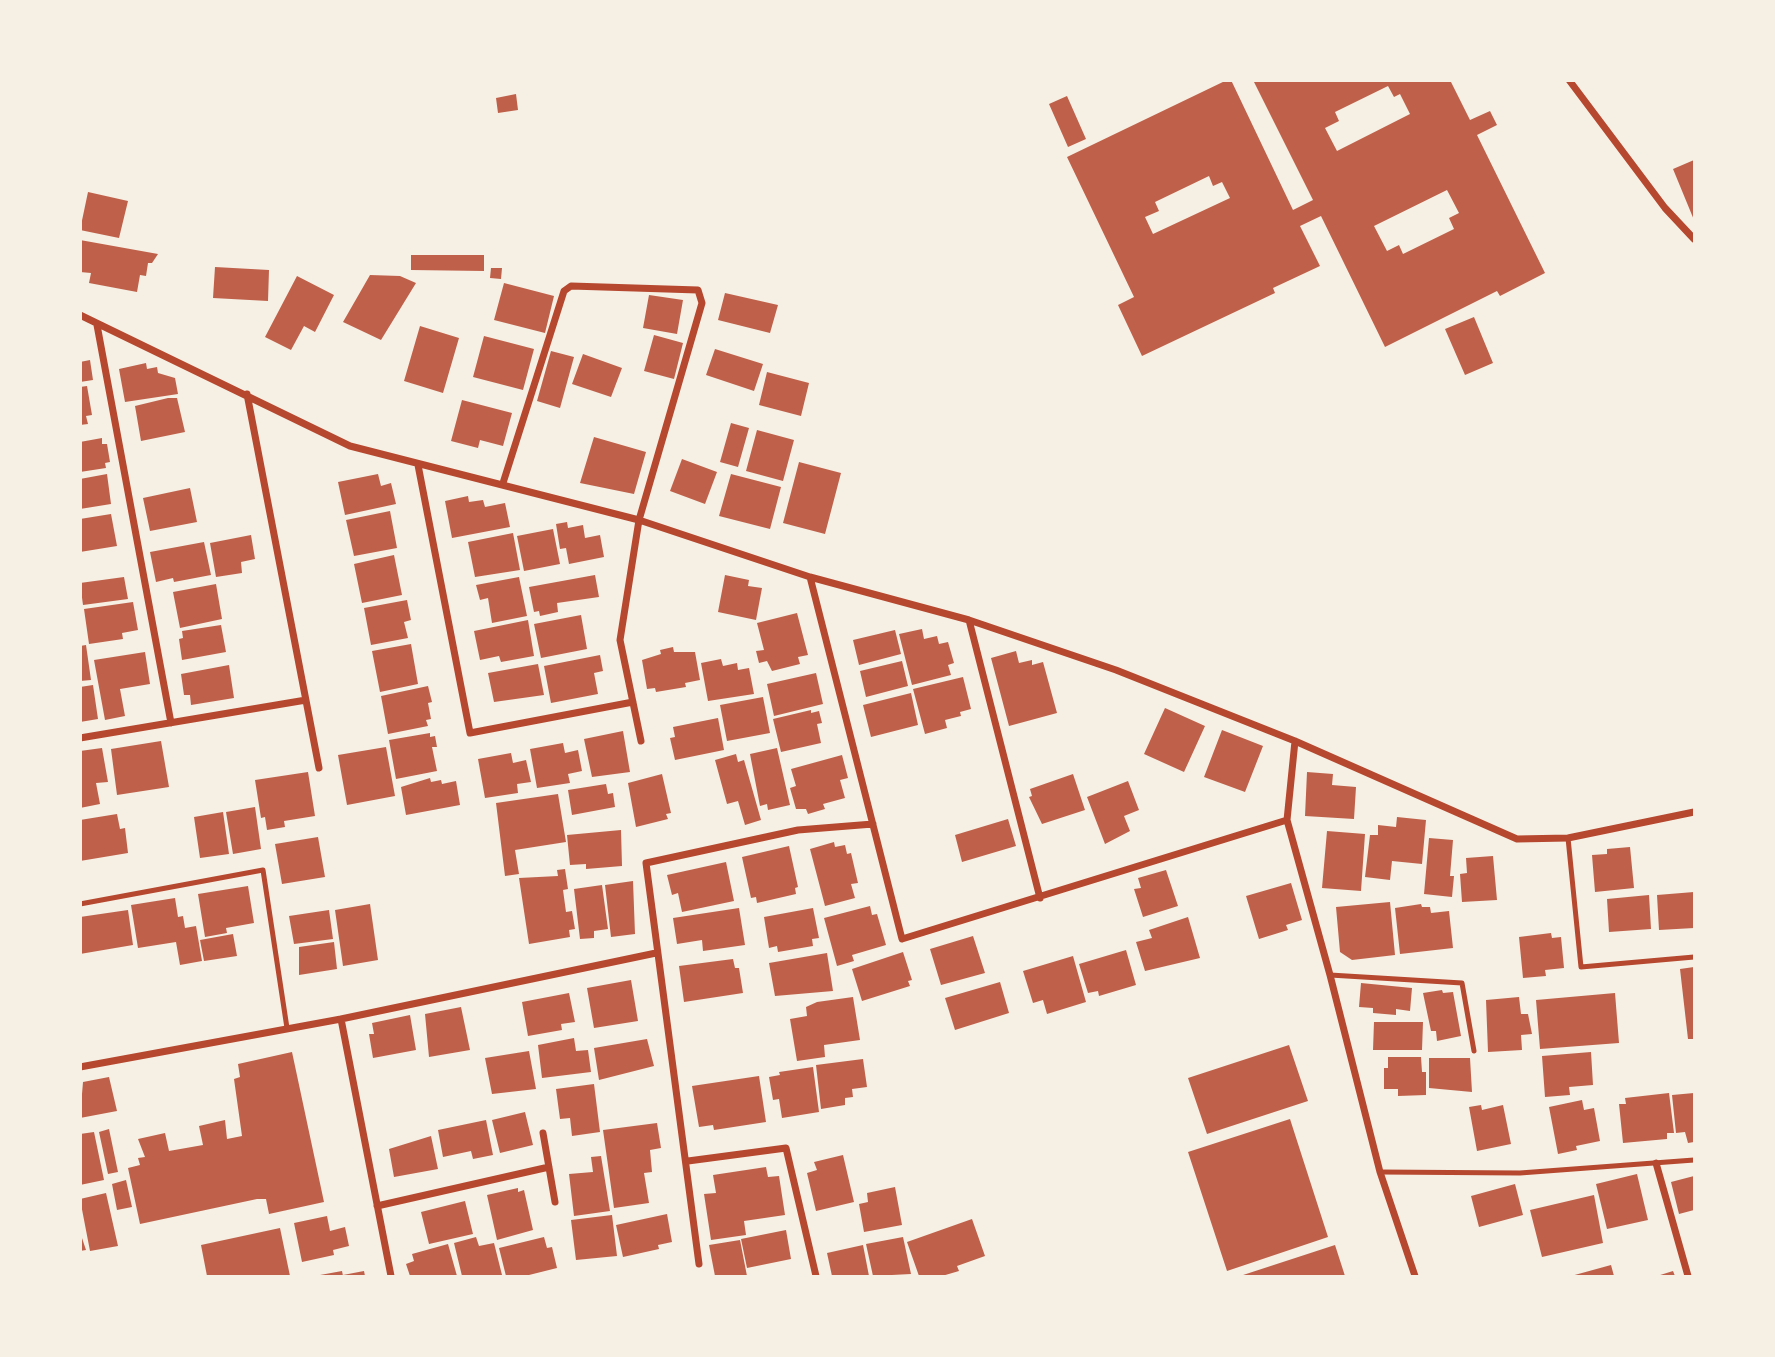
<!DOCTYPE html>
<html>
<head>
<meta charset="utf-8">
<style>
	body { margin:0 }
	#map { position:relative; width:1775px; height:1357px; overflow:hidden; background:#f6efe4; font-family:Signika,sans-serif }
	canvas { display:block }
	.frame { position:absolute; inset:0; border:82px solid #f6efe4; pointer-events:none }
</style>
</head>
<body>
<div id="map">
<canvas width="1775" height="1357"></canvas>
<div class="frame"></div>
</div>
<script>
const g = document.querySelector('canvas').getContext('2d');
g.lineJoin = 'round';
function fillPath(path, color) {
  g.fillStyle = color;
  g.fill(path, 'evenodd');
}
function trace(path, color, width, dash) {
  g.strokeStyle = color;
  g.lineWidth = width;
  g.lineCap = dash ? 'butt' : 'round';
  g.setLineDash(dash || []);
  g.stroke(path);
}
fillPath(new Path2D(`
	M1227,80H1231L1293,210L1313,200L1253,80H1450L1470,120L1490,111L1497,125L1477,135L1545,273L1500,296L1497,291L1385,347L1321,216L1300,226L1320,266L1273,288L1275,293L1142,356L1118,305L1134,297L1067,157ZM1388,86L1394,97L1400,94L1410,114L1337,151L1325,128L1339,121L1335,112ZM1209,176L1213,186L1222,182L1230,198L1153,234L1145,217L1159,211L1155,202ZM1447,190L1459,213L1449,218L1454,229L1403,254L1399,245L1387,251L1374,226Z
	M516,94L518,110L498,113L496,98Z
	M1067,96L1086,139L1068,147L1049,104Z
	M1694,160V220L1673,169Z
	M88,192L128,201L119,238L80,230Z
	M80,240L158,254L152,263H148L146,276L140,275L137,292L89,283L91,273L80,272Z
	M411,255H484V271L411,270Z
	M215,267L269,270L268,301L213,298Z
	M491,268H502L501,279L490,278Z
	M370,275L400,276L416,283L381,340L343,322Z
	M297,276L334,295L315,332L304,326L291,350L265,337Z
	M504,283L554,296L545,333L494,320Z
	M725,293L778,305L770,333L718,320Z
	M649,295L683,300L677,334L643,328Z
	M1474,317L1493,363L1465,375L1445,329Z
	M420,326L459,338L443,393L404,381Z
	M654,335L683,343L674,379L644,371Z
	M484,336L534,349L523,390L473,377Z
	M715,349L763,364L754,391L706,375Z
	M551,351L574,357L560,408L537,401Z
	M583,354L622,368L611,397L572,384Z
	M90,360L93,380L80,382V362Z
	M146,363L147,369L157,367L158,373L175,378L178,394L125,402L119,369Z
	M767,372L809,383L801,416L759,405Z
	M87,386L92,415L86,416L88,424L80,425V387Z
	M168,398H177L185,432L141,441L135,406Z
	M462,400L512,413L503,446L480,440L478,448L451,441Z
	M731,423L749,428L738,467L720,462Z
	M757,430L794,440L783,481L746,471Z
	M594,437L646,452L634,494L580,483Z
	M102,438V444H107L110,462L105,463L106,468L80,472V442Z
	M682,459L717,472L705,504L670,491Z
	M799,462L841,473L825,534L783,523Z
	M107,474L111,504L80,509V479Z
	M378,474L381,486L391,483L396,504L345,515L338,482Z
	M731,474L781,487L770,529L719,516Z
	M190,488L197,522L150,531L143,498Z
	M468,496L469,502L483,500L485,507L505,503L510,527L452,538L445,501Z
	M390,511L397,548L354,556L346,520Z
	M111,514L117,546L80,552V519Z
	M567,522L568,528L583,525L585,538L600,535L604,557L569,564L566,548L560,549L556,524Z
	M553,529L560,564L524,571L517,536Z
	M513,533L520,570L475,577L468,542Z
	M251,535L255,559L241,562L242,573L216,577L210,543Z
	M204,542L211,575L174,582L173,578L156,582L150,552Z
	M394,555L402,595L362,603L354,564Z
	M595,575L599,597L557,603L558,612L540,616L539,611L534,612L529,587Z
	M725,575L749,580L748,586L762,588L756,620L718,612Z
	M124,577L128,599L83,605L80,583Z
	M519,577L527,616L492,623L488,598L480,600L476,585Z
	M216,584L222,619L180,628L173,592Z
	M407,600L411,620L404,622L408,638L371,645L364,608Z
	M133,602L138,630L122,633L123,639L89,644L84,609Z
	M797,613L808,655L798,657L800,664L772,671L767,661L759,663L756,651L764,650L757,623Z
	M581,615L587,649L541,658L534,624Z
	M528,620L534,656L501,662L499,656L480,660L474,631Z
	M221,625L226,652L182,660L179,639L183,638L182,631Z
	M922,629L924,639L937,636L939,644L948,642L954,663L948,665L951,675L912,685L899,634Z
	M895,630L901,654L859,665L853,640Z
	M411,644L418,684L380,692L372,651Z
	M86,645L91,680L80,681V646Z
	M673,647L674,652H695L700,680L685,683L686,687L656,692L655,688L647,689L642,660L661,654L660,650Z
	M1016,651L1019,663L1032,660V665L1043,662L1057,713L1009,726L991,658Z
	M145,652L150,684L120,689L125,716L105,720L94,660Z
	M600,655L603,671L594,673L598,694L551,703L544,666Z
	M721,659L723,666L737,663L738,670L749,668L754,694L708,701L701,663Z
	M902,661L908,686L866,697L860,671Z
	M538,664L544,695L494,702L488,673Z
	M229,665L234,698L191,705L190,695H184L181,674Z
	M816,673L823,704L774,716L767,684Z
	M963,677L971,709L960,712L961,716L945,720L947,728L925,734L913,689Z
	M93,685L98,719L80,722V687Z
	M428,686L432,702L428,703L431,719L426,720L428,726L388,734L381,696Z
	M911,693L918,725L871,737L863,705Z
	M763,697L770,733L727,741L720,705Z
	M1165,708L1205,726L1184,772L1144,754Z
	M811,710V713L819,711L822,723L817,724L821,743L781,752L773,719Z
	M718,718L724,750L675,760L670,738L675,737L673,727Z
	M1222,730L1263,746L1245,792L1204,777Z
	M623,731L630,772L592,777L584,739Z
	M430,733V737L435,736L437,747H432L437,771L396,779L389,740Z
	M161,741L169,787L117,795L111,749Z
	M563,743L565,753L578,750L582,771L568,774L570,783L537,788L530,749Z
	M386,747L395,796L347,805L338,755Z
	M102,748L108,782L96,783L100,804L80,808V751Z
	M777,748L790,805L768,810L767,804L760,806L750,754Z
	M511,753L513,763L526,760L531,782L517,784L518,793L485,798L478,759Z
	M736,754L738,762L744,760L761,820L745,825L738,801L727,804L715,760Z
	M842,755L848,778L840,780L845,798L823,804L825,809L808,814L806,809H796L790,788L796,786L791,769Z
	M308,772L315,816L284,821L285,827L267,830L265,817L261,818L255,780Z
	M1307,772L1333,774L1332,785L1356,787L1354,819L1305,816Z
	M662,774L671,813L666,814L668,819L636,827L628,783Z
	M1073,774L1085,810L1042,824L1029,797L1032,796L1030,789Z
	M430,778L431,782L441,780L442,784L456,781L460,805L406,815L401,787Z
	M1128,781L1139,810L1124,816L1130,831L1105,844L1087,797Z
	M606,784L608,794L613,793L615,807L572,815L568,790Z
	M558,794L566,842L515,850L519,874L505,876L496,803Z
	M255,807L261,849L233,854L226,812Z
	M223,812L229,854L200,858L194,817Z
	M117,814L120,829L125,828L128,853L80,861V820Z
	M1397,817L1426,820L1422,864L1392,861L1390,880L1365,877L1370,835H1378V825L1396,827Z
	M1008,819L1016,846L962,862L955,835Z
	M621,830L622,866L586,869V864L570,865L567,835Z
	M1327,831L1365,834L1361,891L1322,888Z
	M318,837L325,877L282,884L275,844Z
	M1429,838L1453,840L1450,876H1454L1452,897L1424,894Z
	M834,842L835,847L845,845L847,854L851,853L858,883L851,884L855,898L825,906L810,849Z
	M789,846L798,887L795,888L796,894L757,903L756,897L751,898L742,857Z
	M1630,847L1634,888L1595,892L1592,855L1607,854V849Z
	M1493,856L1497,900L1462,902L1460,874L1467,873L1466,858Z
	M726,862L734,901L682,912L678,893L672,895L667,875Z
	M565,869L568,889L563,890L566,912L572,911L575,929L569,930L570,937L529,944L519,878L558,876L557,870Z
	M1166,870L1178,906L1143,917L1134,889L1141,888L1138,878Z
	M633,881L635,934L611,937L605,885Z
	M1291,883L1302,920L1286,925L1288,930L1259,939L1246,896Z
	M602,885L608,929L594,931V938L580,939L574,889Z
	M248,886L254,923L226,928L227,933L205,937L198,894Z
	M1694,892V928L1659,930L1657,895Z
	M1649,895L1651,929L1609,932L1607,899Z
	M175,898L178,917L183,916L185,928L196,926L202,961L180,965L176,942L138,948L131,905Z
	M1390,902L1395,955L1352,960L1340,952L1336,907Z
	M370,904L378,960L343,966L335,910Z
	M1421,904L1422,907H1430L1431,913L1449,911L1453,948L1400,954L1395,908Z
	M870,906L872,915L877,914L886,945L852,955L854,961L837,966L824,918Z
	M739,908L745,945L703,951L702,940L677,944L673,918Z
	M813,908L819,938L812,939L813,946L778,952L777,946L769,948L764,917Z
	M128,910L133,945L80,954V917Z
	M329,910L333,939L294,944L289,916Z
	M1188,917L1200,958L1145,971L1136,942L1152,938L1149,930Z
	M1551,933L1552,938L1561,937L1564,968L1545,970L1546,976L1523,978L1519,937Z
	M233,934L237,956L204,961L200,940Z
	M973,936L985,973L941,985L930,949Z
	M334,942L337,969L299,975V947Z
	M1126,950L1136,985L1099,996L1098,991L1088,993L1079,964Z
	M903,952L912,980L908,981L910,986L862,1001L852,969Z
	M827,953L833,991L775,996L769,963Z
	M1073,956L1086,1002L1047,1014L1043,1000L1033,1003L1023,971Z
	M733,959L735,968H739L743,993L684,1002L679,966Z
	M1694,967V1039H1688L1680,969Z
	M631,980L638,1021L594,1028L587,988Z
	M1000,982L1009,1013L955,1030L945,998Z
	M1361,983L1412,988L1410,1011L1396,1009V1015L1373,1013V1008L1359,1007Z
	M1442,990L1443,993L1453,992L1461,1036L1437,1041L1436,1031H1431L1423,993Z
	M569,993L575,1022L561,1024L562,1030L528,1036L522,1002Z
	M1615,993L1619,1043L1540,1049L1536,1000Z
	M853,997L860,1040L824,1045L825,1057L797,1061L790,1019L807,1016L806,1007L817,1002Z
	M1519,997L1521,1014H1528L1532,1034L1521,1035L1522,1050L1488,1052L1486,1000Z
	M461,1007L470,1050L429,1057L425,1014Z
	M410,1015L416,1050L373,1058L369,1034H374L372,1023Z
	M1374,1022H1423L1422,1050H1373Z
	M574,1038L576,1051L588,1050L591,1072L542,1078L538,1045Z
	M647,1039L654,1066L599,1080L594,1048Z
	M1289,1045L1308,1101L1207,1134L1188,1078Z
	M529,1051L536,1089L492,1094L485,1058Z
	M292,1052L324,1202L269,1214L266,1199H257L140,1224L128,1168L140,1165L138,1158L145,1157L138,1139L165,1133L169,1151L203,1145L199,1126L225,1120L227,1139L242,1136L234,1079L240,1077L238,1064Z
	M1591,1052L1593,1085L1569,1087L1570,1095L1545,1097L1542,1056Z
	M1388,1057H1421L1422,1072H1426V1095L1398,1096V1089H1384V1068H1388Z
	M1429,1058H1470L1472,1092L1429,1088Z
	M863,1059L867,1087L852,1089L853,1097L845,1098V1105L821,1109L816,1065Z
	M813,1067L819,1112L782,1118L779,1099L773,1100L769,1077L780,1075L779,1072Z
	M759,1076L766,1122L714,1130L713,1125L699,1127L692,1086Z
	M109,1077L117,1111L80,1118L83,1082Z
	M594,1084L600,1132L572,1136L570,1118L560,1119L556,1089Z
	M1669,1093L1674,1133H1667V1139L1623,1143L1619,1104H1626L1625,1098Z
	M1694,1093V1142L1688,1143L1685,1132L1676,1133L1672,1095Z
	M1582,1100L1584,1110L1594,1108L1600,1141L1576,1146L1577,1150L1558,1154L1549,1107Z
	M1481,1105L1482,1110L1503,1105L1511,1144L1477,1151L1469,1107Z
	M525,1112L533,1145L500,1153L492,1120Z
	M1290,1119L1328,1237L1227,1271L1188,1152Z
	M486,1120L493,1155L473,1159L471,1151L443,1157L438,1130Z
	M657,1123L661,1148L650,1150L652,1172L644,1173L649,1203L614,1208L603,1130Z
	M109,1129L118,1172L108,1174L99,1132Z
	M94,1132L104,1180L80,1185V1134Z
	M431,1136L438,1169L394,1177L389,1149Z
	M843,1155L854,1202L816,1211L807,1173L817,1170L814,1162Z
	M601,1156L610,1211L574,1216L569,1174L593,1172L591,1157Z
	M766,1167L768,1177L779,1176L785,1215L744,1221L746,1235L711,1240L704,1194L716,1193L713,1175Z
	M1637,1174L1648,1220L1607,1229L1596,1184Z
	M1694,1176V1210L1679,1214L1671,1182Z
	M126,1180L132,1207L117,1210L112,1184Z
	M1515,1184L1523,1215L1479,1227L1471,1196Z
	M895,1187L902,1225L864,1232L859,1204L868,1202L867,1193Z
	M518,1188V1192L524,1190L533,1230L497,1240L487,1195Z
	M106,1193L118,1246L90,1251L80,1199Z
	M1594,1195L1603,1243L1542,1257L1530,1210Z
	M465,1201L473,1234L429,1244L421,1212Z
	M667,1214L672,1242L658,1245L659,1249L623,1257L616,1225Z
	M612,1215L617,1256L576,1260L571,1220Z
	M327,1216L330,1231L345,1227L349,1246L333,1250L334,1255L302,1262L294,1223Z
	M972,1219L985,1256L957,1266L959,1271L942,1276H919L907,1242Z
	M280,1228L290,1276H207L201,1245Z
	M786,1230L791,1259L747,1268L741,1239Z
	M80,1232L86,1250L80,1251Z
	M476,1237L479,1246L494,1243L502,1275L462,1276L454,1243Z
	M544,1237L547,1248L552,1247L557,1268L525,1276H506L499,1248Z
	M903,1237L911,1274L873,1276L866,1244Z
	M740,1240L747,1276H715L709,1245Z
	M448,1244L457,1276H410L406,1264L414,1261L412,1254Z
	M863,1245L869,1276H832L827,1253Z
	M1335,1245L1345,1276H1240Z
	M1611,1265L1614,1276H1571Z
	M342,1271L343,1276H320V1275Z
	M364,1271L365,1276H343V1275Z
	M1673,1271L1675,1276H1657Z`), '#bf614a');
trace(new Path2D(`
	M1568,838L1581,967L1694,957
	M80,904L263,870L287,1028
	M1330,975L1462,983L1474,1051
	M1380,1172L1520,1173L1694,1160`), '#b5482f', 5);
trace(new Path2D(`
	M1569,80L1665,208L1694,239
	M80,315L350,446L639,520L810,577L969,620L1116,670L1295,741L1517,839L1568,838L1694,812
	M97,325L171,723
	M247,394L319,768
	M418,465L470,733L633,702
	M503,483L564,291L571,286L698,290L702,303L639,520L620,640L641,741
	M810,577L902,939L1287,820
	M969,620L1040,898
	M80,738L306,700
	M1295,741L1287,820L1330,975L1380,1172L1415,1276
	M341,1019L656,953
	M80,1067L341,1019L391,1276
	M543,1133L555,1202
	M688,1161L786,1148L816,1276
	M1656,1163L1688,1276
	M377,1206L549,1167
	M699,1264L646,863L798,830L873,824`), '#b5482f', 7);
</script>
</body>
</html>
